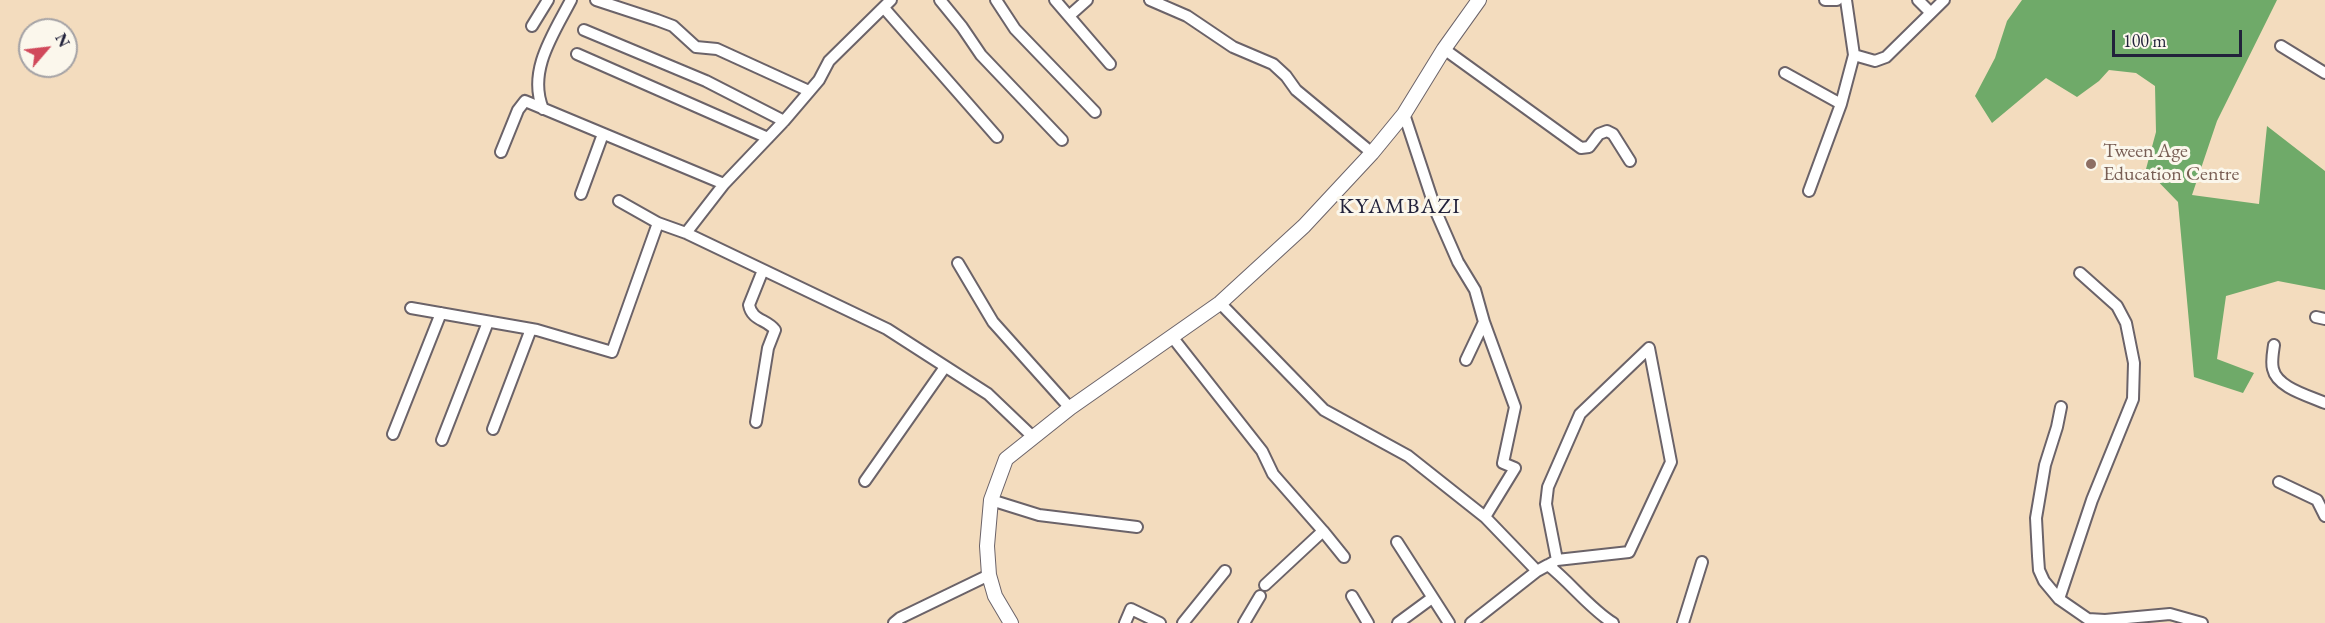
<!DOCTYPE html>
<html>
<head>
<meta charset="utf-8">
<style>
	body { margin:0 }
	#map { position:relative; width:2325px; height:623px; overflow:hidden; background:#f3dcbe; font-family:"EB Garamond",serif }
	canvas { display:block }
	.north { position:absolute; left:18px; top:18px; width:60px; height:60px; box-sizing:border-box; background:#fbf7ec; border:2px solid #a4a2a5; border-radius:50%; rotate:62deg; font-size:16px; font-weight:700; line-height:24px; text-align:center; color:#22223b }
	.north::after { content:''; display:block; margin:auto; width:21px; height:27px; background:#d1495b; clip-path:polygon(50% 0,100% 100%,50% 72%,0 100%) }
	.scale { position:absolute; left:2112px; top:30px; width:130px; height:27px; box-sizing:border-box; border:3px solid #22223b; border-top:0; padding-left:8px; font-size:18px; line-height:21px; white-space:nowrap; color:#22223b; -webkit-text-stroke:4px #fbf7ec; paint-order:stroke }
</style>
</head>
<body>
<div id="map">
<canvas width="2325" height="623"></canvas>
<div class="north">N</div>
<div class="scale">100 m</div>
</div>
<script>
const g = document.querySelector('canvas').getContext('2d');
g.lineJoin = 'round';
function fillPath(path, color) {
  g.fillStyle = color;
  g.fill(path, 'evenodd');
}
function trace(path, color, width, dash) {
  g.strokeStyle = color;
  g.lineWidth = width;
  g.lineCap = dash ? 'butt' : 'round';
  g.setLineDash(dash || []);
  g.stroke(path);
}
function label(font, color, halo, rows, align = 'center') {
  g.font = font + ' "EB Garamond",serif';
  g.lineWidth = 6;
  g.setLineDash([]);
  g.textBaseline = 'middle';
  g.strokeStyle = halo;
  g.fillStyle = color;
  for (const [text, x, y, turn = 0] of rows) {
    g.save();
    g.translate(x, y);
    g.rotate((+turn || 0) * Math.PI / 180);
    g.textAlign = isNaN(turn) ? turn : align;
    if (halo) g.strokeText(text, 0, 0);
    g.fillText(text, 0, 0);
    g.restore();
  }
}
fillPath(new Path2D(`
	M2022,0H2277L2217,121L2192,195L2259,204L2267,126L2325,171V290L2278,281L2226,296L2217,359L2254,373L2243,393L2194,377L2178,202L2146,169L2156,132L2155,86L2136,73L2109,70L2099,81L2077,97L2046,78L1992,123L1975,96L1995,58L2007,21Z`), '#6faa69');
const minor = new Path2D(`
	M596,0L657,20L673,26L696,47L717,49L809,91
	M940,0L962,27L981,55L1062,140
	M996,0L1015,29L1095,112
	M1055,0L1110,64
	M1150,0L1187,16L1233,47L1273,64L1286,76L1296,90L1372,153
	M1825,0H1837
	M1918,0L1930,12
	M884,8L997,137
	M1069,16L1087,0
	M532,26L548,0
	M584,30L706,81L784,121
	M2281,46L2325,73
	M1444,49L1581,148L1589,147L1599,134L1607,131L1613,134L1630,161
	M577,54L768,138
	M1854,55L1875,61L1886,57L1944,0
	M1785,73L1841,104
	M543,109C527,71 554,33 571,0
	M1404,114L1437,214L1458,262L1475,290L1484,322L1515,407L1503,463L1515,468L1485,517
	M501,152L518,110L525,101L724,184
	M1809,191L1841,104L1854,55L1846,0
	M581,194L603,134
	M619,201L658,223L686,233L887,329L988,394L1033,437
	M686,233L724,184L784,121L819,80L829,61L891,0
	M958,263L993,322L1070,408
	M1220,303L1324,410L1408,456L1485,517L1537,571
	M411,308L537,330L612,352L658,223
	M2316,317L2325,319
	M1173,338L1262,451L1273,474L1323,531L1344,557
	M2274,345C2273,352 2271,362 2273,369C2277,388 2310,396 2325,403
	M1466,360L1484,322
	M2061,407L2057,427L2045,465L2036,518L2038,556L2039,570L2044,581L2059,599L2088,619L2105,620L2170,614L2202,623
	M756,422L768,348L775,330C767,319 752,321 749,305L763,270
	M493,429L531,329
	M393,434L441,313
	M442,440L488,322
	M865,481L945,367
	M2279,482L2317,500L2325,516
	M991,500L1039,515L1137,527
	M1397,542L1449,623
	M1557,560L1629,552L1671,462L1649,348
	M1548,565L1557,560L1546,504L1548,487L1580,414L1649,348
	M1265,585L1323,531
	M1352,596L1368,623
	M2059,599L2092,500L2133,399L2134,363L2126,323L2117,306L2080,273
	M894,623L900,618L989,575
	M1125,623L1131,609L1160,623
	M1183,623L1225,571
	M1244,623L1260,596
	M1398,623L1432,598
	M1471,623L1537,571L1548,565C1571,583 1589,608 1613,623
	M1683,623L1702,562`);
const tertiary = new Path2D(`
	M1011,623L995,596L989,575L987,546L991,500L1006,459L1070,408L1220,303L1304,226L1372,153L1404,114L1444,49L1479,0`);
trace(minor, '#6b6369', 14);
trace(tertiary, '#6b6369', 16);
trace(minor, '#fff', 10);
trace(tertiary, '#fff', 14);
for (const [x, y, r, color] of [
	[2091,164,6,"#8d6e63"]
]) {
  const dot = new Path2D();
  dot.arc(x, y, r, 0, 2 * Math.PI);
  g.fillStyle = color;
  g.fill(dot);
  trace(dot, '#fbf7ec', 2);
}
label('20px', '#785e54', '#fbf7ec', [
	["Tween Age",2103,152],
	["Education Centre",2103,175]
], 'left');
g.letterSpacing = '1.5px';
label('22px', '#22223b', '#fbf7ec', [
	["KYAMBAZI",1400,207]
]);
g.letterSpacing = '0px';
</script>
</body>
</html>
